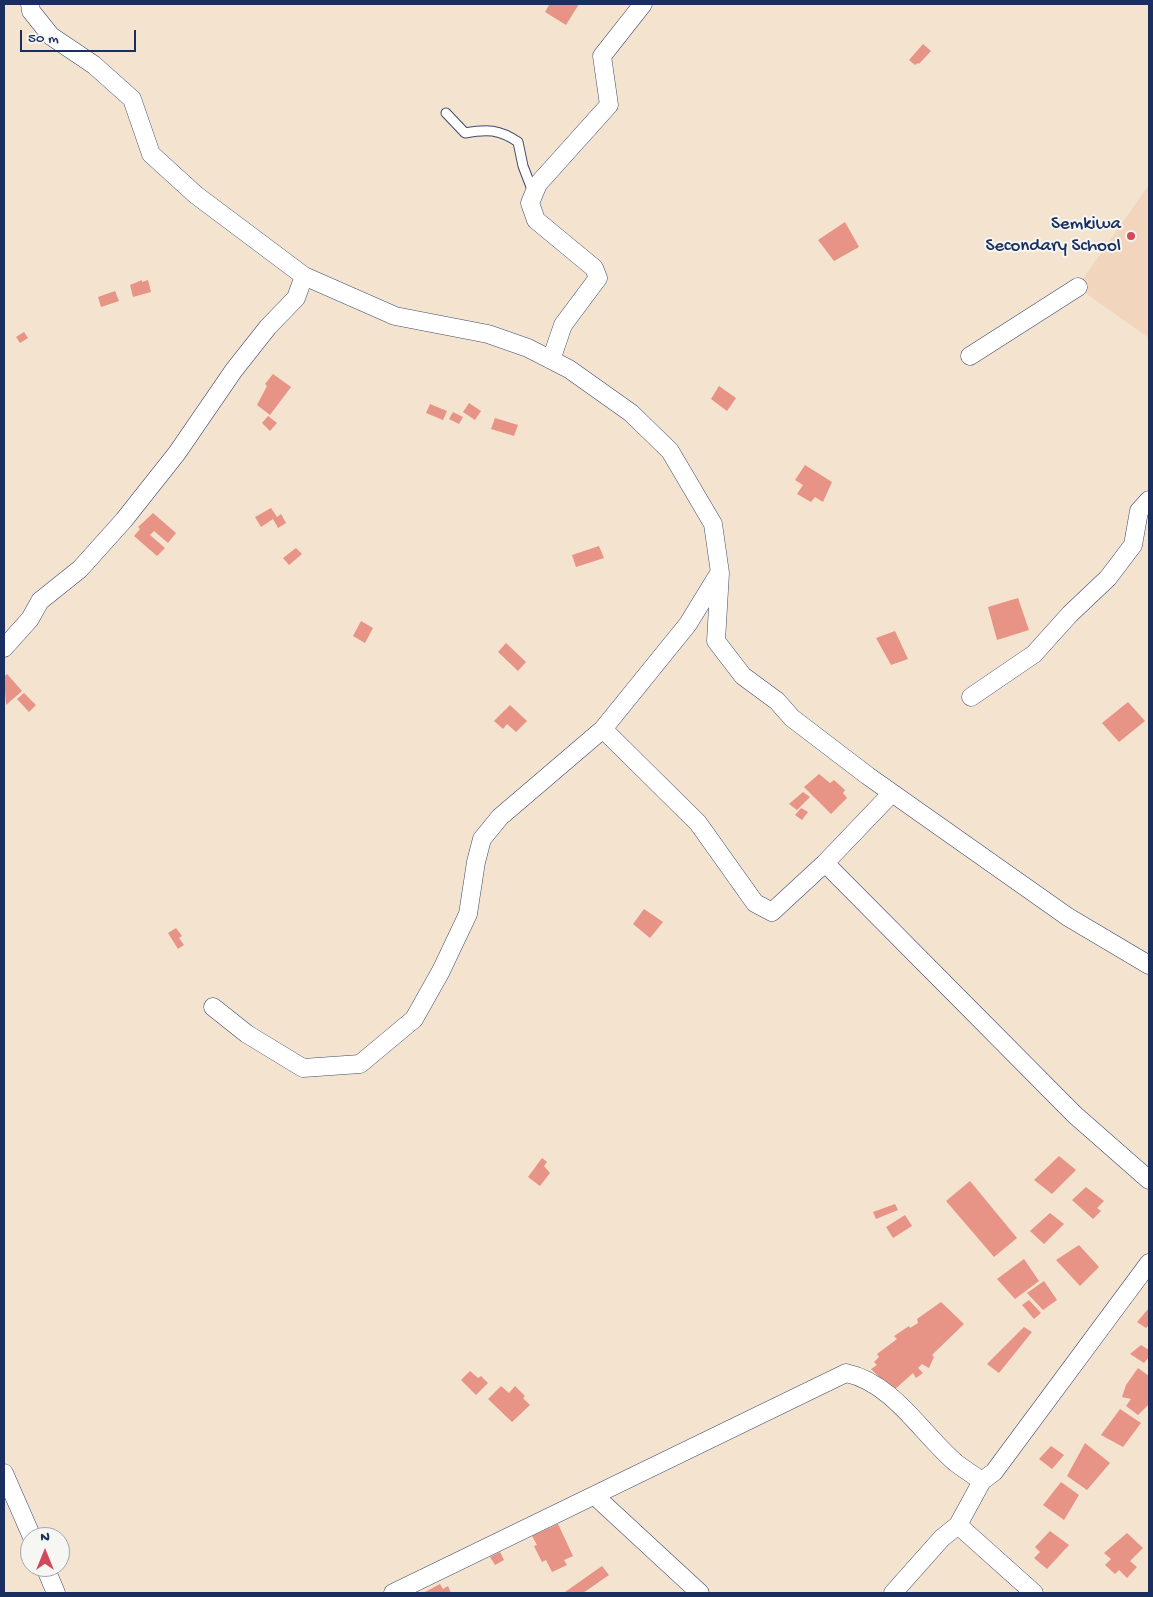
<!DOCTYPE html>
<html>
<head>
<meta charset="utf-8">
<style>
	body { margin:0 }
	#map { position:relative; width:1153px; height:1597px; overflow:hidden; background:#f4e3ce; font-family:"Gochi Hand",sans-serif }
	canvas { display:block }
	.frame { position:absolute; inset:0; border:5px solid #1b2f5e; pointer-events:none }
	.north { position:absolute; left:20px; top:1527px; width:50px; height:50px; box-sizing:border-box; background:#f6f6f2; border:1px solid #9ea6b7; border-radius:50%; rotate:0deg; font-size:14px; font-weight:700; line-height:20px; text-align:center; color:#1b2f5e }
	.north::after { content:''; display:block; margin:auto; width:18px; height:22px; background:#d1495b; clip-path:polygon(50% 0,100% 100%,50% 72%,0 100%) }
	.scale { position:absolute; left:20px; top:30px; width:116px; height:22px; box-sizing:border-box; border:2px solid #1b2f5e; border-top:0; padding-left:6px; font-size:15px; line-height:18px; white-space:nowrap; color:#1b2f5e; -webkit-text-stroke:4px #f6f6f2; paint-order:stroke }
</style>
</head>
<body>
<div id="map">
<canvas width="1153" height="1597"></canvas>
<div class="frame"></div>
<div class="north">N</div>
<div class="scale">50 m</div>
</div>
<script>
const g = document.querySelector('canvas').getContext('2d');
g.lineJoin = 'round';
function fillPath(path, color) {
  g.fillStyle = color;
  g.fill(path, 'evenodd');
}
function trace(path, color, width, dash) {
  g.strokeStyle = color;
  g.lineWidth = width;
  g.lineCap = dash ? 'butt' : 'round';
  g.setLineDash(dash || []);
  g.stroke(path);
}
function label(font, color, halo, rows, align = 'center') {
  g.font = font + ' "Gochi Hand",sans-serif';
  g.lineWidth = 4;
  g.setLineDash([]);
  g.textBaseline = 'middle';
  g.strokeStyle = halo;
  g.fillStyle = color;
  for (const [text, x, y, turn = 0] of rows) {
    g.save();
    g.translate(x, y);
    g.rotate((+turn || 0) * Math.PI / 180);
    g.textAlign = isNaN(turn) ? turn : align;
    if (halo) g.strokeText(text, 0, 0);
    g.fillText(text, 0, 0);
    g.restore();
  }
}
fillPath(new Path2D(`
	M1149,185V338L1077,287Z`), '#f1d5bd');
fillPath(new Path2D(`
	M546,4H579L566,25L545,12L549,5Z
	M923,44L931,51L919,64L918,63L915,65L909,60Z
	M845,222L859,247L834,261L818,240Z
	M142,280V282L148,280L151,292L133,297L130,285Z
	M115,291L119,301L101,307L98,297Z
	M24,332L28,338L20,343L16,337Z
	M273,374L291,387L270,415L257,405L267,386L265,384Z
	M719,386L736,398L727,411L711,399Z
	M469,403L481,411L475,420L463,412Z
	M430,404L447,411L443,420L426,413Z
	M453,412L463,417L459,424L449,419Z
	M268,416L277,423L270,431L262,423Z
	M495,418L518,425L514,436L491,429Z
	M805,465L832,482L823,502L815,497L811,502L797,494L803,485L795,480Z
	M271,508L277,517L281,514L286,523L278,528L273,519L261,527L255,517Z
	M153,513L176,533L168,543L154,531L150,535L165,548L157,556L134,536L140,529L138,527Z
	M599,546L604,558L576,567L572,555Z
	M296,548L302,554L289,565L283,558Z
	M1018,598L1029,630L997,640L988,607Z
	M361,621L373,628L365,643L353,636Z
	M895,631L908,659L891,665L876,638Z
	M506,643L526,662L518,671L498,652Z
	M7,674L22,691L6,705L4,677Z
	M24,693L36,705L29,712L17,699Z
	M1128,702L1145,721L1119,742L1102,723Z
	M510,705L527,721L516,732L507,724L503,729L494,721Z
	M819,774L830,783L834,780L845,790L843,793L847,798L831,814L804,787Z
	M803,792L810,797L797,810L789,804Z
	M801,808L808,812L802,820L795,815Z
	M644,909L663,922L650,938L633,924Z
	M176,928L182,936L179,938L184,945L178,949L168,933Z
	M1059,1156L1076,1170L1052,1194L1034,1180Z
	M542,1158L547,1162L544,1166L550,1173L540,1186L528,1177Z
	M970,1181L1017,1238L994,1257L946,1201Z
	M1086,1187L1104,1201L1097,1208L1101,1211L1093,1219L1072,1200Z
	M895,1204L898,1210L876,1219L873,1212Z
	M1050,1213L1064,1224L1044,1244L1030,1231Z
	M905,1215L912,1226L893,1238L886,1227Z
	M1079,1245L1099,1267L1080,1286L1056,1260Z
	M1024,1259L1039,1281L1015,1299L997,1279Z
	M1044,1281L1057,1300L1043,1310L1027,1293Z
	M1029,1300L1041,1313L1034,1319L1022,1305Z
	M941,1302L964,1324L932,1355L934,1357L929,1368L922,1364L918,1368L923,1373L916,1378L913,1373L893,1391L871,1369L877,1365L874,1362L879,1357L877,1354L897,1339L894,1336L909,1326L910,1328L918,1323L917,1319Z
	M1149,1308V1325L1146,1328L1137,1322Z
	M1024,1327L1032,1332L999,1373L987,1364Z
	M1141,1345L1149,1350V1357L1144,1363L1130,1354Z
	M1138,1368L1149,1376V1404L1138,1415L1126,1406L1131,1399L1122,1397L1126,1385Z
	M470,1371L478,1378L481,1376L488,1383L476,1395L461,1380Z
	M501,1386L509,1393L515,1386L525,1396L523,1398L530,1405L512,1422L488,1399Z
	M1120,1409L1141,1423L1123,1447L1101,1435Z
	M1085,1443L1110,1463L1087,1490L1067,1476Z
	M1051,1446L1064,1455L1052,1469L1039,1459Z
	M1061,1482L1079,1495L1064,1520L1043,1505Z
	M558,1524L573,1556L564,1560L567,1565L552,1572L546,1560L542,1562L534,1546L537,1545L532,1536Z
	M1050,1531L1069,1545L1047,1569L1034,1558L1040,1552L1035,1547Z
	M1127,1533L1143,1548L1130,1561L1137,1567L1127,1578L1119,1570L1115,1574L1105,1565L1111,1559L1104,1553Z
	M500,1552L504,1560L495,1565L490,1557Z
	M602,1566L609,1575L583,1593H566L565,1592Z
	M440,1584L443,1589L448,1586L451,1593H423Z`), '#e79386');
const lane = new Path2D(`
	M446,113L465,133C487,129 499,129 518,142L523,166L533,192`);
const street = new Path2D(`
	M30,4L31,11L51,36L94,65L132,99L151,154L196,195L304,276L395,316L488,334L528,348L569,369L631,413L670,451L713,524L720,573L716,641L743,676L777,701L792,718L868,776L1068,917L1149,965
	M970,356L1078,287
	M551,360L563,325L598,278L594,268L536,220L530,203L538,184L609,105L602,56L643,4
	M718,575L688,624L603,729L698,823L755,903L772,912L825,863L1075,1115L1149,1180
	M4,648L30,619L40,601L80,569L124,520L177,453L234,370L268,327L296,298L304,276
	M971,697L1034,654L1070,614L1108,578L1133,545L1139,511L1149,500
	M825,863L892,793
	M213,1007L247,1034L303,1068L360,1064L414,1019L441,971L468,914L476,862L482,839L500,817L603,729
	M4,1473L32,1537
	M595,1496L700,1593
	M958,1525L1034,1593
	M45,1567L56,1593
	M393,1593L846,1373C893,1383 921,1433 956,1463C964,1469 973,1475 982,1481
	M893,1593L942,1538L958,1525L982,1481L994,1472L1149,1263`);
trace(lane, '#3c4a6f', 11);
trace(street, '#3c4a6f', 19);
trace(lane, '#fff', 9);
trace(street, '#fff', 18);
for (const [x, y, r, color] of [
	[1131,236,5,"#d1495b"]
]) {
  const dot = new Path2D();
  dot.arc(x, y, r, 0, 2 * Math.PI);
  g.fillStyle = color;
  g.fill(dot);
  trace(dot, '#f6f6f2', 2);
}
label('19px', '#1b2f5e', '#f6f6f2', [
	["Semkiwa",1121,225],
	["Secondary School",1121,247]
], 'right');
</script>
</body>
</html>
